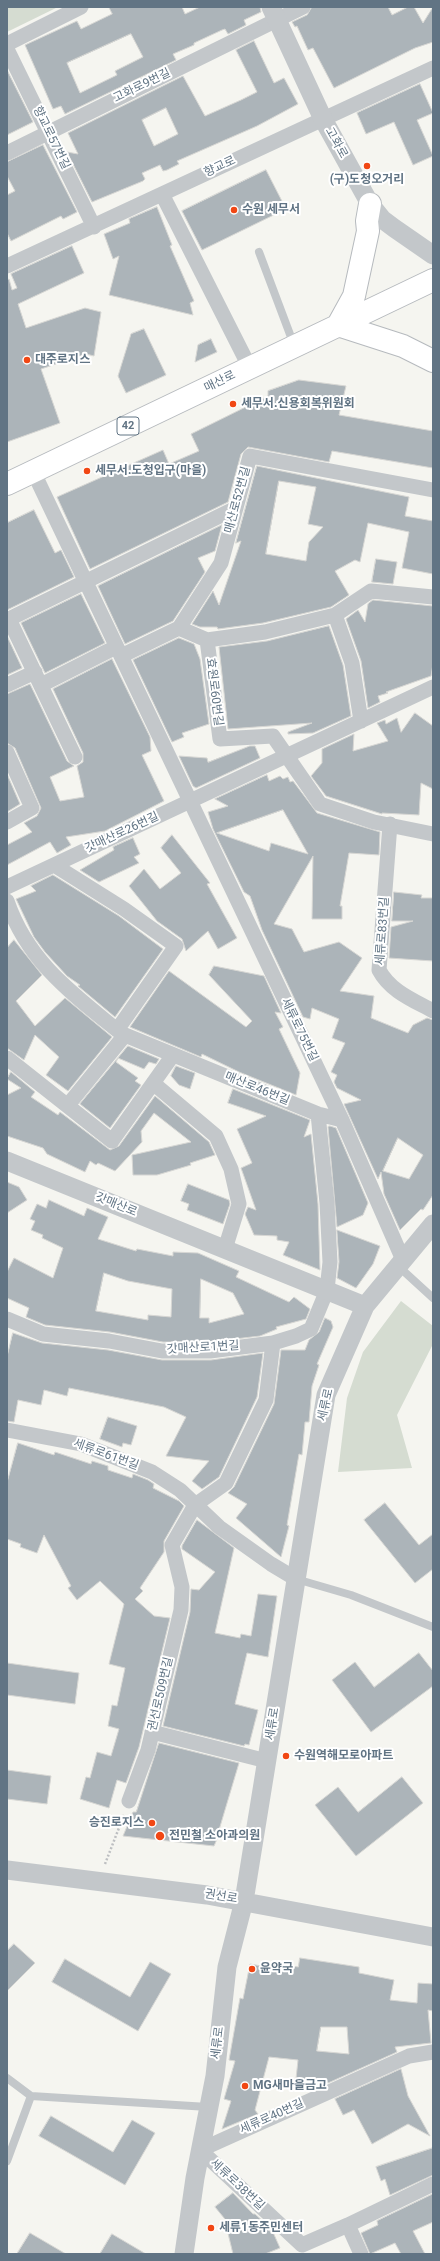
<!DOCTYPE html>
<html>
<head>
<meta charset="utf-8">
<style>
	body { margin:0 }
	#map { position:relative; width:440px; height:2261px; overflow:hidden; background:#f5f5f0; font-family:Roboto,sans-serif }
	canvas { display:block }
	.frame { position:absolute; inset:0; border:8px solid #617484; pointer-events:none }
</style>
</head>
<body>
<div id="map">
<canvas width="440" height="2261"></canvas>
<div class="frame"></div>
</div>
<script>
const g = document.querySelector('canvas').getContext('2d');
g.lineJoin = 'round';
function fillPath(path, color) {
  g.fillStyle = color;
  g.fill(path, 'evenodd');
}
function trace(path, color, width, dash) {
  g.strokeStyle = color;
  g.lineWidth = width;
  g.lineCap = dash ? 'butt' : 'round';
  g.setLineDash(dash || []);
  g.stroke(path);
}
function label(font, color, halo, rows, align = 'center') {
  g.font = font + ' Roboto,"Noto Sans KR",sans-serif';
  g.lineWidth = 4;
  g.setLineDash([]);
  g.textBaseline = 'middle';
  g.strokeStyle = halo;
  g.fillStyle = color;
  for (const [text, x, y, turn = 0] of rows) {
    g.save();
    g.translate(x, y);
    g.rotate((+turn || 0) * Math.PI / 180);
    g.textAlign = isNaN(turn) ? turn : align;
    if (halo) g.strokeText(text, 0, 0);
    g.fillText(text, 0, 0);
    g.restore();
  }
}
fillPath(new Path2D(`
	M7,7H58L7,32Z
	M401,1301L433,1326V1344L397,1415L412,1468L338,1472L347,1398L363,1352Z`), '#d5dcd1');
const building = new Path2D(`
	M109,7H182L185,14L200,7H260L261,12L244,20L246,25L228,34L225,29L222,30L194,43V45L173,54L176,60L65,114L61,106L53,109L25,45L77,21L81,29L112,14ZM131,34L143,57L115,71L117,75L80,93L67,63Z
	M312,7H388L392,15L408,7H414L423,23L433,7V42L415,48L334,88L313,48L308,50L297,26L295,27L292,22L307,15Z
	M254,41L274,83L284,78L298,104L257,126L177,161L179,164L167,170L163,171L160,165L142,173L145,179L143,181L92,202L67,152L78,154L68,133L183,76L205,116L241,100L257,92L236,50ZM166,108L178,134L154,146L142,120Z
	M7,70L33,122L7,135Z
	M420,84L433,113L417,120L433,156L413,165L394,122L366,134L357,113Z
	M43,145L77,212L63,219L61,216L11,241L7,233V195L15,191L7,176V162Z
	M266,170L286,209L202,250L182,211Z
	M157,207L172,245L170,246L194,301L190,303L193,315L109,295L119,256L113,259L104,234L130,223L129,219Z
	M72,246L84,273L18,304L26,328L85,308L101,312L94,356L86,354L41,369L60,423L7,442V280L9,279L12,290L17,288L11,274Z
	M144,329L166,375L126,393L118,376L131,334Z
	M211,339L217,352L195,362L198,345Z
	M299,380L346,386L339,415L433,431V468L332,451L329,462L248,447L241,454L228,502L90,569L57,497L163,450L169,464L199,451L191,434L268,396V391Z
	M257,466L409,497L405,516L433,521V574L402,568L409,532L368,523L360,562L355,560L335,571L349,595L331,607L263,623L218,629L217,627H200L192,624L213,591L219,605L241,541L236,543ZM279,481L316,487L308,524L323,527L309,542L306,561L266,554Z
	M34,510L55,553L61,550L74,577L7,610V523Z
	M222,525L215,551L198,558L205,572L173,621L125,644L98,586Z
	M376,559L397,562L393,584L372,582Z
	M81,594L105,643L45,673L21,623Z
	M373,600L433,606V664L431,676L386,692L388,693L378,696L380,702L368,708L361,661L346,619L358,610L365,622L368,604Z
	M329,626L343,665L351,716L313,733L288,734V732L312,723L228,729L219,647L267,641Z
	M7,636L22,668L7,675Z
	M179,638L194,644L200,659L209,724L182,733L184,737L172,742L133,660Z
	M112,659L150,737L151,751L142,755L164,801L105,831L66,837L71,845L57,853L50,842L7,865V845L32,832L24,823L37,816L41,808L15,748L7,743V694L30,684L67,761L74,766L50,777L60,801L84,797L77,766L83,762V753L53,689Z
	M415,713L433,726V789L421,783L419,815L382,813V814L326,796L311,776L322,763V749L354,734L353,751L388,741L377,723L385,720L386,724L397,718L401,732Z
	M250,746H255L260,758L196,788L193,786L179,756L207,758L208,762Z
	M7,774L20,804L7,812Z
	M267,775L269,781L280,776L283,779L288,777L290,782L293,781L317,813L380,832L379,855L349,853L340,906H342V919H312L313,856L274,924L292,929L304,952L339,942L362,958L340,991L374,996L371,1018L408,1033L413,1025L427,1018L433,1020V1195L423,1210L421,1209L400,1230L384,1194L381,1172L378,1179L344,1104L361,1100L337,1088L334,1082L337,1075L331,1072L345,1043L332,1038L339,1019L312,1008L310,1019L303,1017L262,930L250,896L244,892L213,829L208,812L228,806L215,799ZM283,810L308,854L271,843L269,851L217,833ZM398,1138L423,1155L409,1179L383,1171Z
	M172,835L210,883L207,884L237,938L218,949L208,931L186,951L182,939L157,921L129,886L144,869L160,889L181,873L161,848Z
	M133,838L140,854L134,857L139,863L99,882L80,870L114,850L113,847Z
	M53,875L119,916L163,949L115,1017L78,986L80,985L67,976L45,952L34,937L17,901L16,899L36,891L31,886Z
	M394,892L422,895L421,898H433V961L389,958L391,927L413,921H392Z
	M14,940L42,975L16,1001L35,1026L65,998L112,1037L68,1091L46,1075L59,1057L35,1035L24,1060L7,1048V948Z
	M214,966L264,976L281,1013L275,1012L283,1027L279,1029L300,1073L296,1095L239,1072L202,1054L201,1057L130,1027L169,971L246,1027L252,1021L209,975Z
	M128,1046L159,1059L156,1064L149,1062L144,1069L118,1058L116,1062L138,1078L135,1081L141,1085L110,1128L80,1104Z
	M176,1066L195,1073L190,1089L179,1085L171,1076Z
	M11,1072L35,1092L31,1097L58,1115L60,1112L110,1150L119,1146L155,1096L209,1142L215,1155L190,1163L191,1165L157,1175H133L132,1155L191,1142L154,1113L141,1131L142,1142L115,1171L98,1163L96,1165L90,1161L85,1172L47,1154L43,1148L7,1136V1095L21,1088L7,1079Z
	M233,1089L310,1120L304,1137L311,1134L318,1204L320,1270L283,1255L289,1242L277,1240V1236L254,1235L245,1214L248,1207L256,1210L241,1168L252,1163L237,1129L266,1116L228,1103Z
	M330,1126L336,1128L368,1203L363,1215L337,1227L328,1127Z
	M7,1182L19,1187L27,1200L7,1213Z
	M188,1184L229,1200L230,1204L223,1224L187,1210L189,1204L181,1201Z
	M49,1200L84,1216L87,1208L108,1217L98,1239L136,1251L137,1249L173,1256V1252L198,1253L239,1271L236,1277L289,1302L294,1297L310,1309L306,1319L276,1327L277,1329L260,1336L209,1342H163L110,1332L45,1325L26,1317L29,1308L7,1298V1272L14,1258L53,1278L63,1248L42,1238L43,1235L31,1230L35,1221L30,1219L37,1204L46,1208ZM104,1273L128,1281L172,1289L171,1317L148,1315V1320L96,1311ZM201,1279L233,1293L244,1314L209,1323V1318H200Z
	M337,1230L380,1246L373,1264L356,1288L337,1278L339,1262Z
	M325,1318L331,1321L333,1327L317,1364L319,1365L312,1386L309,1422H305L302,1455L299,1454L287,1525L289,1526L281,1557L236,1518L247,1504L228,1493L234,1487L274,1404L281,1350H305L309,1340L319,1332Z
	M13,1333L42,1343L108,1350L162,1360H211L263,1353L257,1397L219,1477L202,1489L192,1481L209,1461L166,1456L186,1417L164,1407L69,1388L67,1396L44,1390L41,1405L18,1400L14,1422L7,1421V1357Z
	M108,1417L137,1426L131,1445L123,1443L122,1447L100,1439Z
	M18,1443L54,1455L55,1452L91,1464L92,1461L108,1466V1470L132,1478L133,1474L148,1480L154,1484L153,1488L179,1501L184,1506L164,1541V1552L140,1588L143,1591L135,1599L154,1616L170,1618L139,1747L126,1783L117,1780L109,1808L80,1799L86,1777L90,1778L97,1752L111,1756L119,1729L108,1726L112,1705L117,1706L125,1668L109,1664L124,1604L100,1581L77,1600L68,1588L71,1586L44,1535L37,1553L20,1547L21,1544L7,1539V1483Z
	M385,1503L419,1545L433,1534V1569L415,1583L364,1520Z
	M197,1520L234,1548L215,1633L240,1638L241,1634L251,1636L258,1594L277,1596L268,1657L247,1653L235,1704L258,1710L249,1745L245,1744L244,1746L163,1726L190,1612L191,1589L199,1590L215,1572L182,1549V1546Z
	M419,1653L433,1671V1686L371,1732L332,1680L355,1662L374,1687Z
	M7,1663L79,1673L75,1704L7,1695Z
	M159,1743L239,1763L219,1830H221L214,1846L123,1836L133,1812H136Z
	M7,1770L51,1776L47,1804L7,1799Z
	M402,1777L423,1803L356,1856L315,1805L338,1787L358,1812Z
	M14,1944L35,1963L7,1991V1951Z
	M300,1958L359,1967V1973L394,1980L390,2000L417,2003L418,1983L433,1984V2011L428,2010L431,2043L395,2047L397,2052L328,2083L326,2080L295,2088L298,2060L269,2057L255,2110L258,2114L222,2129L231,2101L224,2099L235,2061L229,2060L240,1998L243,1999L250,1964L273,1968L274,1962L298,1967ZM321,2027H347L349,2054L317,2051Z
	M65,1959L130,1997L150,1962L171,1974L138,2031L52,1982Z
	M401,2069L408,2096L430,2136L408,2124L372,2144L354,2110L343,2115L335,2099Z
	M51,2116L113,2152L132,2120L155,2133L125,2185L39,2136Z
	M433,2148V2175L390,2195L385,2179L381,2181L376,2167Z
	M233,2193L253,2214H255L266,2224L269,2231L272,2230L280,2248L265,2254H233L226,2225L229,2224L215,2207Z
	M433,2194V2222L413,2231L425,2254H401L395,2243L370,2254L361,2233L378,2225L377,2221Z
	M30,2233L66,2254H17Z
	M112,2234L146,2254H100Z`);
fillPath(building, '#acb4b9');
trace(building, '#d6d6d3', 1);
const primary = new Path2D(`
	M338,325L354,296L368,231L367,221L370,204
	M338,325L403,346L433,361
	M7,484L433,280`);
trace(primary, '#b6babe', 24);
trace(new Path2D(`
	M105,1864L124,1815`), '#bdbfc1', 2.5, [2, 2]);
trace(new Path2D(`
	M259,252L294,345
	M398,1266L433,1298
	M296,1579L351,1595L433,1627
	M7,2078L31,2096
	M7,2161L31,2096L208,2107`), '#c3c7ca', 8);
trace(new Path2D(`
	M7,44L81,7
	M7,49L94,227
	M7,153L303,7
	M162,194L250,368
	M7,266L433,68
	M33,471L342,1120L403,1260
	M335,615L352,663L361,721
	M179,628L207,640L265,632L335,615L371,591L433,597
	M207,640L220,739L273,736L320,804L374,822L433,834
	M121,656L179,628L221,563L250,456L433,490
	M7,685L35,672
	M41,685L116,647
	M7,752L32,808L7,822
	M75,757L9,619L236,508
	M390,824L379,970C390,991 413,1000 433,1011
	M54,865L124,909L176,946L117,1030
	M7,887L433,687
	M7,901C27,960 70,992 117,1030L125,1035L318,1114L342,1120
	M7,1058L112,1141L173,1055
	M153,1083L216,1136L231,1169L239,1204L225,1249
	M68,1105L125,1035
	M7,1319L43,1334L109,1341L162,1351H210L273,1343L296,1336L311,1329L327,1290L330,1262L327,1203L318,1114
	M7,1430L81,1444L152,1472L180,1490L219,1527L271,1564L296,1579
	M152,1732L267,1761
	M129,1801L148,1750L181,1610L182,1587L172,1545L195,1505L226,1483L266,1400L273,1343
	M348,2225L433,2184
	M361,2254L348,2225L302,2245L200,2150L409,2056L433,2052`), '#c3c7ca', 15);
trace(new Path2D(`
	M271,7L323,119L370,204L382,219L394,228L433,255
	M7,1161L365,1306
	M7,1870L207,1895L433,1937
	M184,2254L195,2178L215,2076L227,1967L244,1901L326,1395L365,1306L433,1224`), '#c3c7ca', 19);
trace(primary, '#fff', 22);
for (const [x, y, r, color] of [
	[367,166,4,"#f14714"],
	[234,210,4,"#f14714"],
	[27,360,4,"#f14714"],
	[233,404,4,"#f14714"],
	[87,471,4,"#f14714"],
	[286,1756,4,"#f14714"],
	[152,1823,4,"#f14714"],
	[160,1836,5,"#f14714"],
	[252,1969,4,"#f14714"],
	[245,2086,4,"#f14714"],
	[211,2228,4,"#f14714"]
]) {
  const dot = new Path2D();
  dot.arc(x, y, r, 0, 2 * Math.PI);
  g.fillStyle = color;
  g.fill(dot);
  trace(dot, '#fff', 1.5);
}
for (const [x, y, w] of [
	[128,426,22]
]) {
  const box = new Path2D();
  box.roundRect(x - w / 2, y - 9, w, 18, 3);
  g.fillStyle = '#fff';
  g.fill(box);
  trace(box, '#617484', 1);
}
label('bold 11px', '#617484', null, [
	["42",128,426]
]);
label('12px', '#617484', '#fff', [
	["고화로9번길",142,86,-26],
	["향교로57번길",51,138,64],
	["고화로",336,143,61],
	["향교로",220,167,-25],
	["매산로",220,382,-26],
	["매산로52번길",238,500,-75],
	["효원로60번길",214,692,83],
	["갓매산로26번길",122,833,-25],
	["세류로83번길",383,931,-86],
	["세류로75번길",299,1030,64],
	["매산로46번길",257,1089,22],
	["갓매산로",116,1205,22],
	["갓매산로1번길",203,1348,-3],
	["세류로",326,1405,-77],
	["세류로61번길",106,1455,20],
	["권선로509번길",161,1694,-77],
	["세류로",273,1724,-81],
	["권선로",221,1897,9],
	["세류로",218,2043,-83],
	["세류로40번길",272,2117,-24],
	["세류로38번길",237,2185,43]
]);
label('bold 12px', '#617484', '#fff', [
	["(구)도청오거리",367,180,"center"],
	["수원 세무서",242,210],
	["대주로지스",35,360],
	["세무서.신용회복위원회",241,404],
	["세무서.도청입구(마을)",95,471],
	["수원역해모로아파트",294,1756],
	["승진로지스",144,1823,"right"],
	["전민철 소아과의원",169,1836],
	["윤약국",260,1969],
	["MG새마을금고",253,2086],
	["세류1동주민센터",219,2228]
], 'left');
</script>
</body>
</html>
